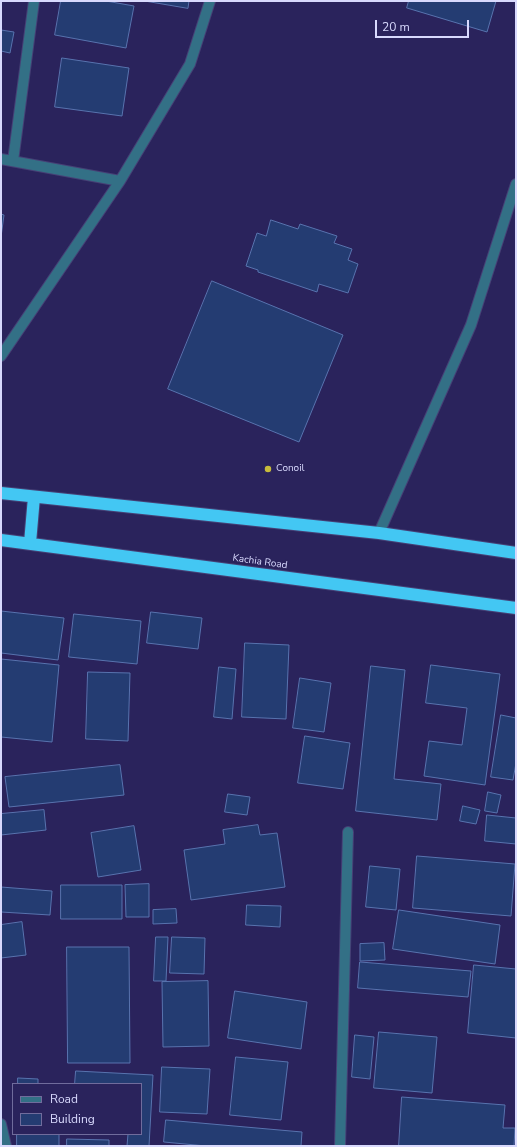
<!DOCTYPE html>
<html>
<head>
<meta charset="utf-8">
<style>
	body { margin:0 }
	#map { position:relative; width:517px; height:1147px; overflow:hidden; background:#2a235c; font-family:"Nunito Sans",sans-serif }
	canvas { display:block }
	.frame { position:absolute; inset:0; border:2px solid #d8d9fd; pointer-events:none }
	.legend { position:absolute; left:12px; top:1083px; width:130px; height:52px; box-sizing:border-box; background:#2a235c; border:1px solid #706c9c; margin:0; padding:5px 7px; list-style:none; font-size:12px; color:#d8d9fd }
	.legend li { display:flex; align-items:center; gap:8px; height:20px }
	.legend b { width:20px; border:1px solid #706c9c }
	.scale { position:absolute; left:375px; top:20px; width:94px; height:18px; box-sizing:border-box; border:2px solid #d8d9fd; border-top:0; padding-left:5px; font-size:12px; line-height:14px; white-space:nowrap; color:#d8d9fd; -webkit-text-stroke:3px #2a235c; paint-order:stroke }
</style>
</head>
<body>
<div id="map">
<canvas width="517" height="1147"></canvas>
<div class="frame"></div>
<ul class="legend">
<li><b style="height:5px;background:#337086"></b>Road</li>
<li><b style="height:11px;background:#243c72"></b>Building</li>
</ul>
<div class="scale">20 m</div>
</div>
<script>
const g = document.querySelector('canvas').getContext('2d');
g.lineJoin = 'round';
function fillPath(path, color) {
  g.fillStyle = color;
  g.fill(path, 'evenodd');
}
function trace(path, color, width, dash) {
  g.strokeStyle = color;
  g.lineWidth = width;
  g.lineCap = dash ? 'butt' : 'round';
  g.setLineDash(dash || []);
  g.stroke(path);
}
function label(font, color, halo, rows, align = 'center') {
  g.font = font + ' "Nunito Sans",sans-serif';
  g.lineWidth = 3;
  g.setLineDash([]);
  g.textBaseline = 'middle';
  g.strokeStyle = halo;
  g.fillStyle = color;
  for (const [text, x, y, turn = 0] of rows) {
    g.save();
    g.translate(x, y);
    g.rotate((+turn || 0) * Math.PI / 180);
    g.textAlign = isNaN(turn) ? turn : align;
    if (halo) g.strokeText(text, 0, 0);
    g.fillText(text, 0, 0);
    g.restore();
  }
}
const building = new Path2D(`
	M61,1H106L134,6L126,48L55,35Z
	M145,1H189L188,8Z
	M409,1H496L487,32L407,8Z
	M1,30L14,32L10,53L1,51Z
	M62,58L129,68L122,116L55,107Z
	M1,214L4,215L1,237Z
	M271,220L298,229L300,224L337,236L334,243L352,249L348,260L358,264L348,293L319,284L317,292L258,272V270L246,266L257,233L266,236Z
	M212,281L343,335L299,442L168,389Z
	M1,611L64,618L58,660L1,653Z
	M151,612L202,618L198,649L147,643Z
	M74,614L141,621L137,664L69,657Z
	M245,643L289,645L286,719L242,717Z
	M1,659L59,665L52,742L1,737Z
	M431,665L500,674L485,785L424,776L429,741L462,745L467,708L426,703Z
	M371,666L405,670L394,779L441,784L437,820L356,811Z
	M219,667L236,669L232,719L214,717Z
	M88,672L130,673L128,741L86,739Z
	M300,678L331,683L324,732L293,728Z
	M501,715L516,718V763L513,780L491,777Z
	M305,736L350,743L343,789L298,783Z
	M120,765L124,795L9,807L5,777Z
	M488,792L501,795L497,813L485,811Z
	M228,794L250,797L247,815L225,812Z
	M463,806L480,810L476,824L460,821Z
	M44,810L46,830L1,835V814Z
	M487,815L516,818V844L485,841Z
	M258,825L260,835L277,833L285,887L191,900L184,850L225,844L223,830Z
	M134,826L141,870L98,877L91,833Z
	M417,856L515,864L511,916L413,908Z
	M370,866L400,869L396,910L366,907Z
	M149,884V917H126L125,885Z
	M61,885H122V919H61Z
	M1,887L52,891L50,915L1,912Z
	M247,905L281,906L280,927L246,925Z
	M176,909L177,923L153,924V910Z
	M399,910L500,925L495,964L393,949Z
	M22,922L26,955L1,958V925Z
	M156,937H168L166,981H154Z
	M172,937L205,938L204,974L170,973Z
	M384,943L385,960L360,961V944Z
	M67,947H129L130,1063H68Z
	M360,962L471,971L468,997L358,988Z
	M474,965L516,969V1038L468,1033Z
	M208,981L209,1046L163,1047L162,982Z
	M235,991L307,1002L301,1049L228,1038Z
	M379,1032L437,1037L432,1093L374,1088Z
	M355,1035L374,1037L370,1079L352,1077Z
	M236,1057L288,1062L281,1120L230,1115Z
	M162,1067L210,1069L207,1114L160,1112Z
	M76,1071L153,1075L149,1146H127L128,1134H141V1084H75Z
	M18,1078L38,1079V1084H18Z
	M402,1097L505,1105L503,1128H515L514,1146H399Z
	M166,1120L302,1132L301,1146H206L164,1142Z
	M17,1134H59V1146H17Z
	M67,1139L109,1140V1146H67Z`);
fillPath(building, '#243c72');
trace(building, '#5873ae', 1);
const lane = new Path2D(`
	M379,533L471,325L516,184`);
const street = new Path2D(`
	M1,159L120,181
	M13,161L34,1
	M1,356L120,181L190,64L210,1
	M1,1124L6,1146
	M340,1146L348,832`);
const highway = new Path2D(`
	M1,493L379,533L516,553
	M1,540L516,608
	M30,543L34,497`);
trace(lane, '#464076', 12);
trace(street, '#464076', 12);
trace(highway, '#464076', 14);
trace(lane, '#337086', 10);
trace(street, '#337086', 10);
trace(highway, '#43c7f3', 12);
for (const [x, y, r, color] of [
	[268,469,4,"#c7bb3c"]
]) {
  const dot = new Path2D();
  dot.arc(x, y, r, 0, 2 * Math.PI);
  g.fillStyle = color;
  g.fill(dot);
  trace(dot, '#2a235c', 1.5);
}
label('10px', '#d8d9fd', '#2a235c', [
	["Conoil",276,469]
], 'left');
label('10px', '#d8d9fd', '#2a235c', [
	["Kachia Road",260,562,8]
]);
</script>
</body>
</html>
